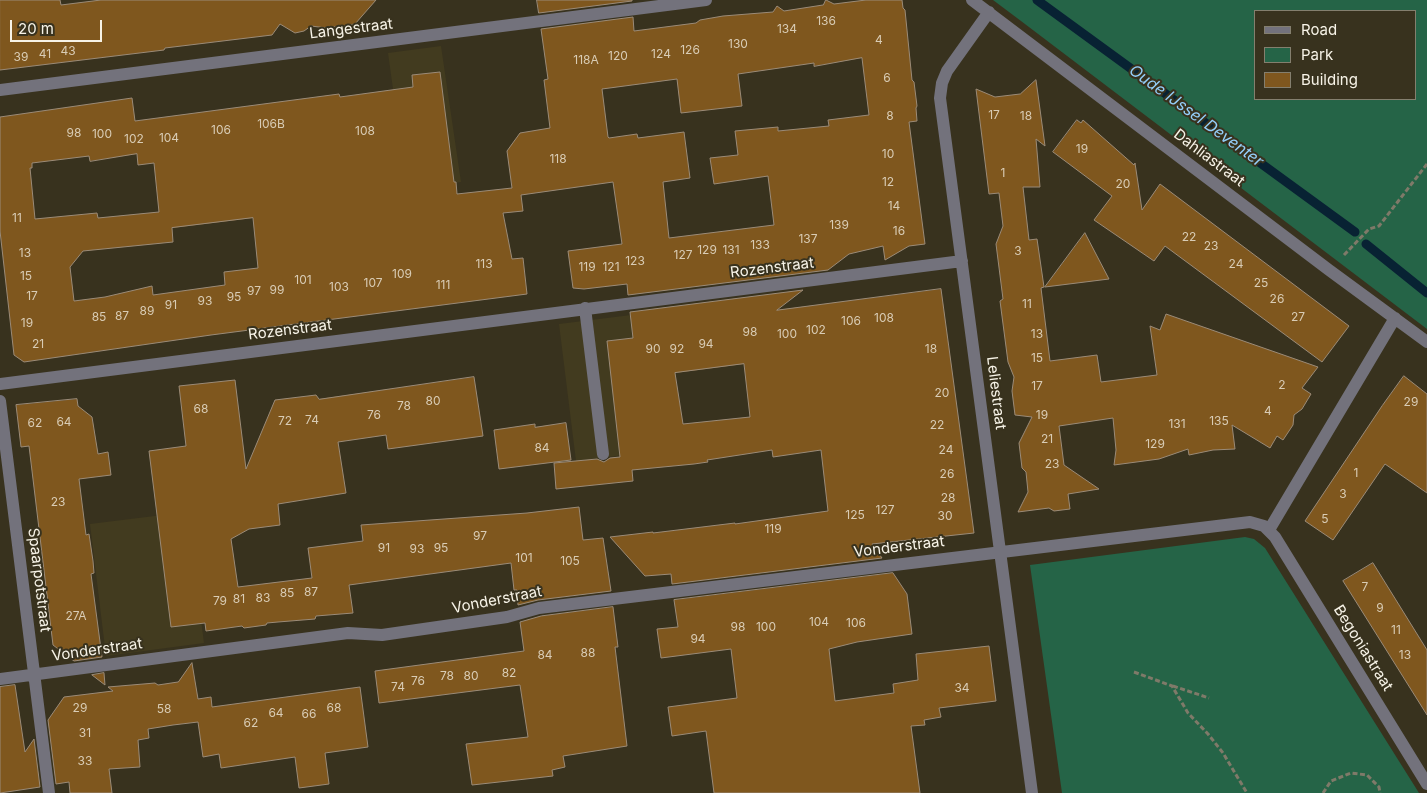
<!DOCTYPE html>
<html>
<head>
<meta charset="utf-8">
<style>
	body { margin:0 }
	#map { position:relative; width:1427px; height:793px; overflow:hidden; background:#38321e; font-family:Inter,sans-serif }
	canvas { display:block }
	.legend { position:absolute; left:1254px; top:10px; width:162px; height:90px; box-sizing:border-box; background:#38321e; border:1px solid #847f6e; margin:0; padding:6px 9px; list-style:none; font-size:15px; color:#f7f3e7 }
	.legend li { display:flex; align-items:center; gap:10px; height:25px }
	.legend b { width:25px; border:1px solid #847f6e }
	.scale { position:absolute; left:10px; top:20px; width:92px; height:22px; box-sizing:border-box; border:2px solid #f7f3e7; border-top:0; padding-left:6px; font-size:15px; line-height:18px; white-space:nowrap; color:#f7f3e7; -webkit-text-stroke:4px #38321e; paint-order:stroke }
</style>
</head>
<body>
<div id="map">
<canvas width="1427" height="793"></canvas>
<ul class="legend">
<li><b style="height:6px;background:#73727c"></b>Road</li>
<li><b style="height:14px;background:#256447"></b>Park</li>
<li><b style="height:14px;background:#7f571e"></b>Building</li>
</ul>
<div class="scale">20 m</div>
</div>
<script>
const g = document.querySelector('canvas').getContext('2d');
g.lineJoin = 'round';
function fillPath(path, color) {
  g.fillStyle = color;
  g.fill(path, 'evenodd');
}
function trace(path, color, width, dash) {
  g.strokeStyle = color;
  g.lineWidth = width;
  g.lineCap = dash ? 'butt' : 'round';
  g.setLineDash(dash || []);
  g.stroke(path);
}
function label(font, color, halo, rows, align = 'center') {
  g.font = font + ' Inter,sans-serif';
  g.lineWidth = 4;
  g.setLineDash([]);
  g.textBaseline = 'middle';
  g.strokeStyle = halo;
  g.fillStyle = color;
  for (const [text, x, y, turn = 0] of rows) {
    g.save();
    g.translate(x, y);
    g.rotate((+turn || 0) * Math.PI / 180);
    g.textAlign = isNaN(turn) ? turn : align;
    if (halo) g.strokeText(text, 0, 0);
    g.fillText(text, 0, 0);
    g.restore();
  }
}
fillPath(new Path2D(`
	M441,46L461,182L407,189L388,53Z
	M631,315L649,452L576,461L559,324Z
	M187,512L204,643L106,656L90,524Z`), '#423b1f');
fillPath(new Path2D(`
	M993,0H1427V329L1021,21ZM1256,11H1416V99H1256Z
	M1245,537L1254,539L1265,548L1419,793H1062L1030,565Z`), '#256447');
trace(new Path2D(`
	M1037,0L1355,232
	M1366,244L1427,293`), '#082233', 9);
const building = new Path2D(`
	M0,0H60L61,5L101,0H376L355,24L327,28L311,26L304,31L295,33L280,24L272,35L165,48L164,50L0,70Z
	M537,0H632V1L539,13Z
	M826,0L834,4L866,0H902L903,8L905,10L912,80L914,82L917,106L916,108L917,121L909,122L925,244L909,246L885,260L883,246L849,254L828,270L628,295L627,284L584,289L573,288L568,251L622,244L613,182L521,195L523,211L503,213L512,259L523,258L527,294L211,335L24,362L14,355L0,231V117L132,98L135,121L339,94L340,97L413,87L412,75L440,72L454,182H456L457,194L512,188L507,151L520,133L550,128L544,80L548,79L541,29L633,17L634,31L696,23L700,20L723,16L773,12L777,6L784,11L823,5ZM862,58L869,115L828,120L829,126L778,131V127L735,131L738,155L710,158L714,184L768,176L774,225L669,238L663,182L690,178L684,132L638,138L637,134L609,138L608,137L602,89L677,79L681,113L742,106L738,74L814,63V66ZM137,154L138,165L154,163L159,212L98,218L97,213L35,219L30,168H32V163L89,156L90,161ZM253,218L258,268L224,272L225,285L153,295L152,286L105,297L74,301L70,267L83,251L173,242L172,228Z
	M1036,80L1045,146L1036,139L1040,187H1023L1029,240L1037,239L1044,287L1041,288L1050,361L1097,355L1101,382L1157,375L1150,326L1160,330L1166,314L1318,367L1302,388L1311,394L1302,409L1294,415L1293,425L1283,440L1277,436L1270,448L1232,425L1235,449L1213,450L1189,455L1188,449L1159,459L1114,465L1116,450L1113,418L1059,426L1064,465L1099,489L1068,494L1070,509L1054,511L1049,508L1018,512L1028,492L1026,472L1022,468L1019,443L1032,417L1015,415L1012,391L1014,377L1008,362L1000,301L1003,299L996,244L1003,226L999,193L989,194L976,89L995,97L1020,94Z
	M1077,120L1081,123L1083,120L1134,165L1135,163L1142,210L1160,184L1349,326L1322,362L1165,246L1154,261L1094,220L1112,196L1053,152Z
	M1085,233L1109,279L1045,287Z
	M941,289L974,533L872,544L882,558L672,584L671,574L645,576L610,537L653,532V533L735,523V524L828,511L821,450L773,457L772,450L707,460L708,462L694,464L632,470L633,481L556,489L554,463L597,459L604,462L610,458L620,457L607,341L633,338L630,312L803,290L777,310ZM744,364L750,417L683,424L675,373Z
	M1404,376L1427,394V493L1385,464L1333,540L1305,521L1382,406Z
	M474,377L483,436L388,449L386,435L338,442L346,493L278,504L280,525L249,529L231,539L238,587L312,578L308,548L363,541L361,525L527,513L579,507L583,540L603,538L611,591L538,600L518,605L517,590H514L511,563L349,585L353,613L316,616L315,619L278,622L267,623L266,625L244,628L242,626L206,631L205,623L171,627L149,451L186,446L179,386L235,380L246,469L275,400L316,395L319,399Z
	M77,399L78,406L92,417L98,454L108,452L111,475L79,479L86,535L89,534L93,561L94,573L91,574L102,657L74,661L53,645L29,446L21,447L16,405Z
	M566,423L571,460L499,469L494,430L535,424V427Z
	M1373,563L1427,650V715L1343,581Z
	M893,573L907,594L912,634L857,642L829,649L835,701L894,693L893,684L918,680L916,654L989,646L996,701L939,708L941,717L924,720L925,725L911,726L920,793H714L706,731L672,736L668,707L737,698L731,649L661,658L657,629L678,627L674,600Z
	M613,607L618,647H615L627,746L563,756L565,767L552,770L553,776L472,785L466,744L528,737L520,685L379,703L375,671L524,651L520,622L541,616Z
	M192,663L198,699L211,697L212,707L360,687L368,747L325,753L329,784L299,788L295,757L221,768L219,754L203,757L198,722L173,725L148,729L149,738L138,740L140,767L109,769L112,793H70L69,782L56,784L48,720L64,697L113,691L108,687L155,683L158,685L178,682Z
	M104,673L105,685L92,675Z
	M15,685L25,752L34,739L40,787L0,793V687Z`);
fillPath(building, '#7f571e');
trace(building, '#9b8b78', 1);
trace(new Path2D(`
	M1344,255L1369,229L1379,226L1427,164
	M1134,672L1172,686L1188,713L1208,734L1223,753L1247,793
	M1173,686L1209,698
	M1323,793L1331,781L1351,773L1367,775L1379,787L1380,793`), '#7f7a69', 3, [5, 2.5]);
trace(new Path2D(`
	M972,0L1329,270L1427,342
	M989,12L947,71L942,83L940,98L1032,793
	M0,90L706,0
	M585,308L603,454
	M0,384L962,261
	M0,401L49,793
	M1269,530L1395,318
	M0,679L348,633L382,635L507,617L539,608L1250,522L1264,526L1275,537L1427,784`), '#73727c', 12);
label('12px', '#d9ccb5', null, [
	["136",826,21],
	["134",787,29],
	["4",879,40],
	["130",738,44],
	["126",690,50],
	["43",68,51],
	["41",45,54],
	["124",661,54],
	["120",618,56],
	["39",21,57],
	["118A",586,60],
	["6",887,78],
	["17",994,115],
	["8",890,116],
	["18",1026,116],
	["106B",271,124],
	["106",221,130],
	["108",365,131],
	["98",74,133],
	["100",102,134],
	["104",169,138],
	["102",134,139],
	["19",1082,149],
	["10",888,154],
	["118",558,159],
	["1",1003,173],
	["12",888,182],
	["20",1123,184],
	["14",894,206],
	["11",17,218],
	["139",839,225],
	["16",899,231],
	["22",1189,237],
	["137",808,239],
	["133",760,245],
	["23",1211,246],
	["129",707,250],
	["131",731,250],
	["3",1018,251],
	["13",25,253],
	["127",683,255],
	["123",635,261],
	["113",484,264],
	["24",1236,264],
	["119",587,267],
	["121",611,267],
	["109",402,274],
	["15",26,276],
	["101",303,280],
	["107",373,283],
	["25",1261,283],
	["111",443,285],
	["103",339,287],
	["99",277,290],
	["97",254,291],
	["17",32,296],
	["95",234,297],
	["26",1277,299],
	["93",205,301],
	["11",1027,304],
	["91",171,305],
	["89",147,311],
	["87",122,316],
	["85",99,317],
	["27",1298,317],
	["108",884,318],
	["106",851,321],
	["19",27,323],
	["102",816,330],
	["98",750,332],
	["100",787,334],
	["13",1037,334],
	["21",38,344],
	["94",706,344],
	["90",653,349],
	["92",677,349],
	["18",931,349],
	["15",1037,358],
	["2",1282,385],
	["17",1037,386],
	["20",942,393],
	["80",433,401],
	["29",1411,402],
	["78",404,406],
	["68",201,409],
	["4",1268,411],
	["76",374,415],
	["19",1042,415],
	["74",312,420],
	["72",285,421],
	["135",1219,421],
	["64",64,422],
	["62",35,423],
	["131",1177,424],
	["22",937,425],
	["21",1047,439],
	["129",1155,444],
	["84",542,448],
	["24",946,450],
	["23",1052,464],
	["1",1356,473],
	["26",947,474],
	["3",1343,494],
	["28",948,498],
	["23",58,502],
	["127",885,510],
	["125",855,515],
	["30",945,516],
	["5",1325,519],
	["119",773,529],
	["97",480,536],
	["91",384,548],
	["95",441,548],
	["93",417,549],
	["101",524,558],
	["105",570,561],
	["7",1365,587],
	["87",311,592],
	["85",287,593],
	["83",263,598],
	["81",239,599],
	["79",220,601],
	["9",1380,608],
	["27A",76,616],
	["104",819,622],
	["106",856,623],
	["98",738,627],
	["100",766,627],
	["11",1396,630],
	["94",698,639],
	["88",588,653],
	["84",545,655],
	["13",1405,655],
	["82",509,673],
	["78",447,676],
	["80",471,676],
	["76",418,681],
	["74",398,687],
	["34",962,688],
	["29",80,708],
	["68",334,708],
	["58",164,709],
	["64",276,713],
	["66",309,714],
	["62",251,723],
	["31",85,733],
	["33",85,761]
]);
label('15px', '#f7f3e7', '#38321e', [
	["Langestraat",351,29,-7],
	["Dahliastraat",1209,158,37],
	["Rozenstraat",772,268,-7],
	["Rozenstraat",290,330,-7],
	["Leliestraat",996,393,83],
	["Vonderstraat",899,547,-7],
	["Spaarpotstraat",39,580,83],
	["Vonderstraat",497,600,-11],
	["Begoniastraat",1363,648,58],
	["Vonderstraat",97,650,-8]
]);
label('italic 16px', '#94cffa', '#38321e', [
	["Oude IJssel Deventer",1196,116,36]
]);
</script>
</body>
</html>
